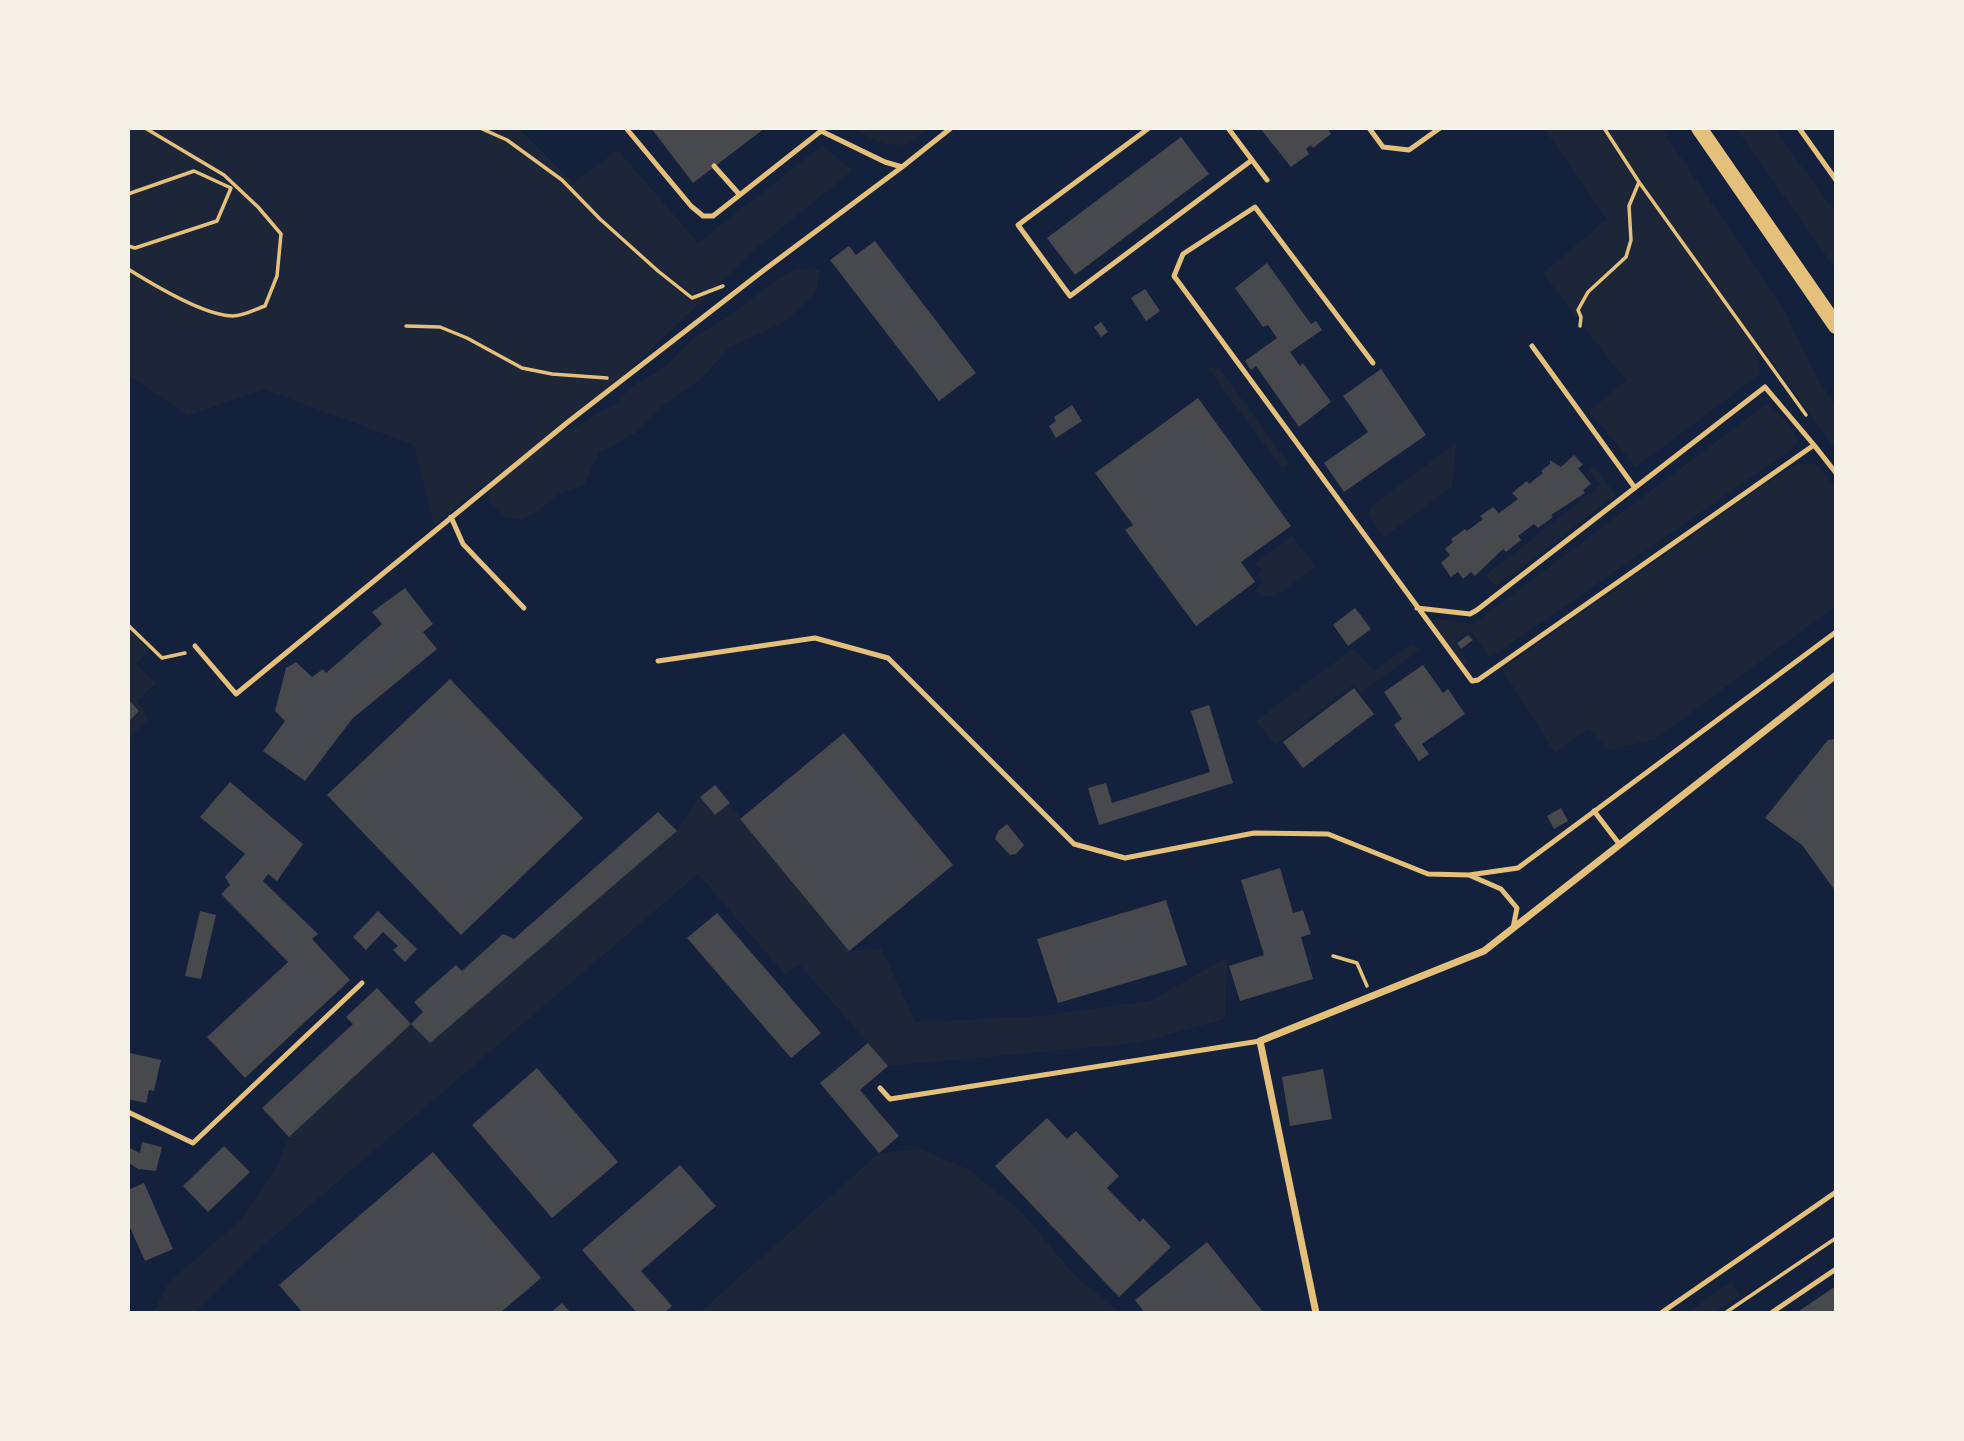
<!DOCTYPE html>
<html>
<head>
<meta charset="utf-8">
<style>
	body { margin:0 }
	#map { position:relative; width:1964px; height:1441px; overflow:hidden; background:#14213d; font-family:Rubik,sans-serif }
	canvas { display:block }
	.frame { position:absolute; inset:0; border:130px solid #f6f1e7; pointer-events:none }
</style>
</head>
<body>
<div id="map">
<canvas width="1964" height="1441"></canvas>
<div class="frame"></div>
</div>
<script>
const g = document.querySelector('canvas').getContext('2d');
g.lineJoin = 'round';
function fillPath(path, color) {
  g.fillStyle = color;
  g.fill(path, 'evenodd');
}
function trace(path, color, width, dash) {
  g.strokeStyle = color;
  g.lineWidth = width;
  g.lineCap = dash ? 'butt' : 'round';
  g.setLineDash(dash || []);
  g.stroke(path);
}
fillPath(new Path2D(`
	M128,128H518L574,183L618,150L698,243L822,146L853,170L752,252L581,417L561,431L581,424L595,414L613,406L632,386L661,370L697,335L728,317L773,282L797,268L821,270L815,294L783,323L730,347L701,379L662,406L637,432L599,453L584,485L560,493L541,509L521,520L504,516L489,502L488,488L502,471L434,525L414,445L263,389L188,416L128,375Z
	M851,128H928L907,145L884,144Z
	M1544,128H1661L1785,311L1815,375L1836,406L1834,447L1761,347L1756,351L1760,374L1636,467L1589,411L1626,381L1543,273L1607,219Z
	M1736,128H1773L1836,213V270Z
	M1207,367L1220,369L1289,464L1282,469Z
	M1767,404C1779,411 1796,429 1797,442L1792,449L1490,658L1470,631L1454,642L1468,662L1462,666L1432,622L1435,618L1472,625Z
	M1456,443L1452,487L1384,537L1369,515L1372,505Z
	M1813,463L1824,472L1836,489V606L1655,739L1609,750L1588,729L1555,753L1502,669L1774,478L1798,464Z
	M1594,466L1616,495L1496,587L1486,575L1600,485L1589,470Z
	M1292,536L1316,567L1275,596H1262L1255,590L1263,582L1258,574L1261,570L1255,563Z
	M128,625L149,650L135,664L156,683L137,701L149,718L128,740V722L139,711L128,699Z
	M1411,644L1421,649L1361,693L1353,685L1275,745L1256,721L1354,648L1374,671Z
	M700,797C718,801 733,800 740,819L849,951L881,948L916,1022L1041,1016L1149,1001L1227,958L1225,1019L1137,1043L888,1066L799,964L785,974L698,874L252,1255L194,1313H153L169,1282L242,1219L275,1170L289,1137L411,1024L430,1042L677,831Z
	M921,1149L969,1170L1023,1213L1075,1276L1121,1313H699L879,1153Z
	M1731,1282L1739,1296L1713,1313H1687Z`), '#1d2539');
fillPath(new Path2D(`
	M651,128H765L693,183Z
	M1260,128H1327L1331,134L1313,148L1311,145L1306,149L1309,154L1291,167Z
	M1181,137L1209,174L1075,275L1047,238Z
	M875,241L976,373L939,401L830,260L849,246L856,255Z
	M1267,263L1311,324L1316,321L1322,330L1290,352L1300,366L1303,363L1331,402L1299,427L1256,366L1251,370L1245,361L1277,338L1268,325L1263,327L1235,288Z
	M1145,289L1160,311L1146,321L1131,298Z
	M1101,322L1108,332L1101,337L1094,327Z
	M1381,369L1426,435L1344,492L1324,463L1368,432L1343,396Z
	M1198,398L1291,526L1241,562L1255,582L1196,626L1125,530L1133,525L1095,473Z
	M1072,405L1082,421L1056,438L1049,426L1056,421L1054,417Z
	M1574,455L1583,465L1578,468L1591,484L1583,490L1585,493L1551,515L1553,517L1538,528L1534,524L1518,536L1521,540L1506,552L1503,549L1475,576L1471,572L1463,579L1458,572L1451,577L1441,563L1450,555L1445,549L1453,542L1451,539L1465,529L1467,531L1483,519L1480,516L1493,507L1499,513L1518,499L1512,493L1527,481L1529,484L1543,473L1541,471L1550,464V460L1561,467Z
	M405,588L433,624L423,632L437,649L352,719L305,781L263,751L285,721L275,711L286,668L296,662L312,677L323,669L326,673L382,624L372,612Z
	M1355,608L1371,629L1348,646L1333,625Z
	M1468,635L1473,640L1461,649L1457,643Z
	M1423,665L1443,693L1448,689L1465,714L1422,744L1429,754L1419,761L1394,725L1402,719L1384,692Z
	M450,679L583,818L461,935L327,795Z
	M1354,688L1374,714L1303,768L1283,742Z
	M128,699L139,711L128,722Z
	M1209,705L1233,783L1099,825L1088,788L1106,783L1112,803L1210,772L1191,711Z
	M844,733L953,865L849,951L740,819Z
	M1836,739V892L1802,845L1765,818L1828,740Z
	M230,782L303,844L277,881L268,874L263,881L318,934L312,939L350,980L245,1078L207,1037L288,962L221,894L230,885L225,877L245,854L200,817Z
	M715,785L730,803L715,815L700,797Z
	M1561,808L1568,821L1554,829L1547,816Z
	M658,812L677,831L430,1043L411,1024L423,1012L414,1002L456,965L462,971L503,934L514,939Z
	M1007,824L1024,845L1016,854L1010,855L995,839L998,831Z
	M1280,868L1293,913L1303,910L1311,934L1301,937L1313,979L1240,1001L1229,966L1264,955L1241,880Z
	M1166,900L1187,965L1058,1003L1037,939Z
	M200,911L216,915L201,979L185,976Z
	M378,911L417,949L405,962L393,950L398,946L383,932L366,950L353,937Z
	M717,913L821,1033L791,1058L687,938Z
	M377,988L411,1024L289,1137L262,1108L353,1024L346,1017Z
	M868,1043L888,1066L860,1090L899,1136L879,1153L820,1083Z
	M130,1053L161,1060L154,1091L149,1090L146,1103L128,1099Z
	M537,1068L618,1162L552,1218L472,1125Z
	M1323,1069L1332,1119L1290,1126L1282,1077Z
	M1047,1118L1067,1139L1076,1131L1119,1176L1107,1188L1140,1222L1143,1218L1171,1247L1119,1297L995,1166Z
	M142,1142L162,1147L156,1171L138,1169L128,1162V1147L140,1153Z
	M224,1146L250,1172L208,1212L183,1186Z
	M433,1152L541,1278L500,1313H303L279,1285Z
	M680,1165L716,1206L641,1271L672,1306L664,1313H637L582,1250Z
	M144,1183L173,1249L145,1261L128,1223V1190Z
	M1207,1242L1264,1313H1145L1135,1300Z
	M1836,1286V1313H1796Z
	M562,1303L571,1313H550Z`), '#48494c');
trace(new Path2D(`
	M480,128L507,140L562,180L600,219L658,271L692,298L723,286
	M1604,128L1639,182L1806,415
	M128,194L194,171L231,188L217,221L135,248L128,246
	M128,269C152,284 205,316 233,316C243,316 256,309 265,306L277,276L281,234L258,207L224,175L145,128
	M406,326L440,327L467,338L522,368L552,374L607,378
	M1580,326L1581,317L1578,310L1588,292L1626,257L1631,240L1629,206L1639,182
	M128,625L162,658L185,653
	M1333,956L1357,963L1367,986
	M1725,1313L1836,1238`), '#e5c07b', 3.5);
trace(new Path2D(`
	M626,128L691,206L703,216H713L821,131L885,162L902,167L951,128
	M1149,128L1018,225L1070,296L1252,160
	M1228,128L1267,180
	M1369,128L1383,147L1409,150L1440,128
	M1799,128L1836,180
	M714,166L739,194
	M1532,346L1635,488
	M1373,363L1255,207L1183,254L1174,276L1472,681L1478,680L1814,445L1836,473
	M451,517L463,544L524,608
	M1417,608L1470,614L1477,610L1765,387L1814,445
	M195,646L236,694L568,422L764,270L902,167
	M658,661L815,638L888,658L1074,844L1125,858L1254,833L1328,834L1428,874L1469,875L1518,868L1836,632
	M1594,811L1620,845
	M1469,875L1501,889L1517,908L1513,928
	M880,1088L890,1099L1260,1041
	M128,1112L193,1143L362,983
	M1661,1313L1836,1192
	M1771,1313L1836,1269`), '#e5c07b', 5);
trace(new Path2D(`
	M1316,1313L1260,1041L1484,951L1836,675`), '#e5c07b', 7);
trace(new Path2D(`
	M1699,128L1836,326`), '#e5c07b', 16);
</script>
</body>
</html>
